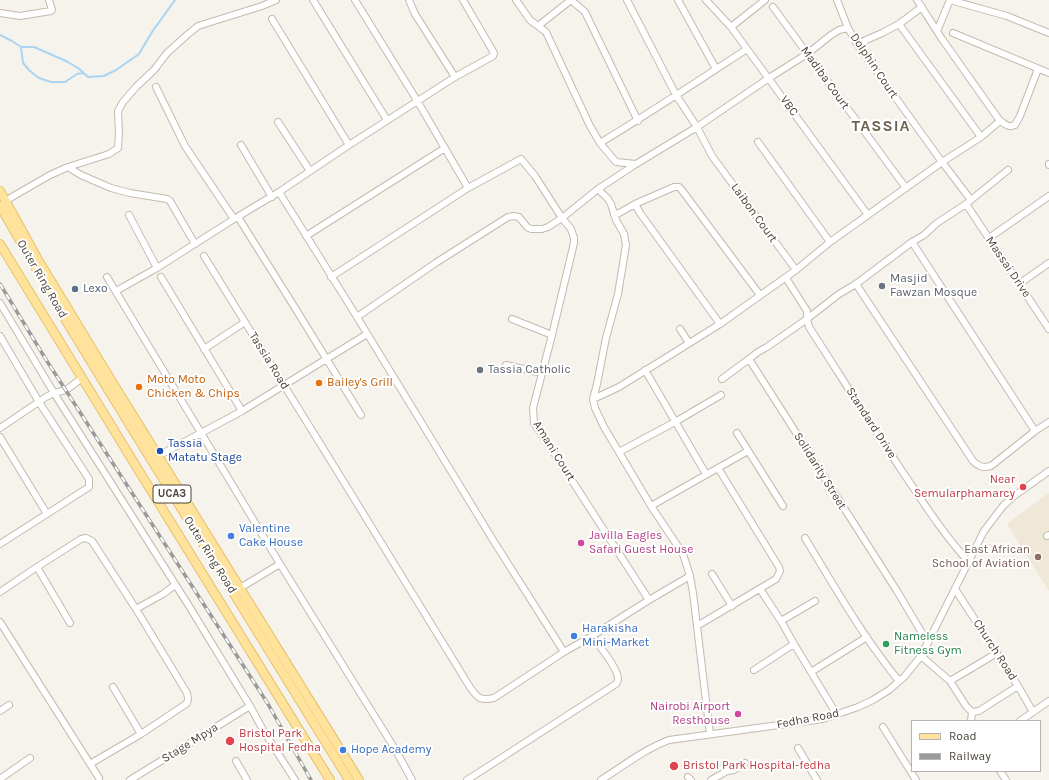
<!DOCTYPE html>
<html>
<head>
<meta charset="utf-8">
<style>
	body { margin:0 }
	#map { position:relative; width:1049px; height:780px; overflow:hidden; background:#f6f3ec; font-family:Karla,sans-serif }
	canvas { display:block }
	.legend { position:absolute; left:911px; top:720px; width:130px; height:52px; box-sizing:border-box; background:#fff; border:1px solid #b7b4b0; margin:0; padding:5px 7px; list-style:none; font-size:12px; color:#4b4439 }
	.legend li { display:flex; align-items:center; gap:8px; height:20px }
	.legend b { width:20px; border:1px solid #b7b4b0 }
</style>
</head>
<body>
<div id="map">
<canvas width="1049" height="780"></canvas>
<ul class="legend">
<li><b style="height:5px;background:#ffe39c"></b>Road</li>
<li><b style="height:5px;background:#9a9a9a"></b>Railway</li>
</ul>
</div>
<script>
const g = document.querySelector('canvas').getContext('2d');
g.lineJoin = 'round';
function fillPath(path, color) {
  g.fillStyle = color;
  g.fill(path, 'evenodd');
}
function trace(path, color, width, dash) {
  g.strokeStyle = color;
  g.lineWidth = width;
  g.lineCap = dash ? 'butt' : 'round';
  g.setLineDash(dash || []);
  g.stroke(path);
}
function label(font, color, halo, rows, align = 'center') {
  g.font = font + ' Karla,sans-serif';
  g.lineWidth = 4;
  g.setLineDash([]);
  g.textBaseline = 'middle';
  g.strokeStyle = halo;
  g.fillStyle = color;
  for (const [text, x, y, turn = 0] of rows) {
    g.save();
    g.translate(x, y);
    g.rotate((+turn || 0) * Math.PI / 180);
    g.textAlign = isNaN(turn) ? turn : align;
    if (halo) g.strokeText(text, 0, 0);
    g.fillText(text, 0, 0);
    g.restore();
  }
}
fillPath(new Path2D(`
	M1049,493V591L1007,524Z`), '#efe8d6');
trace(new Path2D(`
	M0,35L12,41L21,47H34L66,61L78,68L88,77L104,76L116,70L139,54L152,32L175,0
	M21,47L23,63L30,71L39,78L51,82H65L77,74L83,73`), '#a9d4f2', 2);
const minor = new Path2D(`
	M313,0L387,120
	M355,0L418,102L468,188
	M409,0L415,14L455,77
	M516,0L530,20L546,32L590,126L600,143L616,162L636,164
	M571,0L585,12L638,121
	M627,0L676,95L697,127L712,156L796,270
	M678,0L716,69
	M706,0L731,27L868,215
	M837,0L848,28L857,44L942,162L971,200
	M917,0L942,39L1000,121C1006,124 1008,128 1015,125L1020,116L1038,69
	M950,0L1007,16L1049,33
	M773,7L906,188
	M0,13L20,16L51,11L52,10L49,0
	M272,19L349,145
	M899,24L981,137
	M538,26L571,0
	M731,27L765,0
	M937,31L950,0
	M953,33L1049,73
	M857,44L882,33L899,24L922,7
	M156,87L185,146L234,219
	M278,122L310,171
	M758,142L830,242
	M600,143C650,113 698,81 747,49
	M241,145L272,197
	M1049,165V164
	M68,167L109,154L118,148L119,133L118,111L123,102L136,87L154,70L167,53L187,35L198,26L262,6L276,0
	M1008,170L966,204L937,223L924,235L912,242L1035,431
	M279,192L357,317L493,540L564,652
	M5,201L50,175L68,167L81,175L111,188L130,193L167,199L170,201L195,244
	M635,204L674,187H679L681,189L760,295
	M966,204L1049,329
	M129,215L157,268
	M614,215L621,212L635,204L640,213L720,324
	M238,217L292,303L361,415
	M306,236L445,148
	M989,238L1049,196
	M204,256L334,466L457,666C462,674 473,695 480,698C485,700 489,699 494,698L564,652L592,636L649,600L690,576
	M107,277L280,564L395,749L412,780
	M161,277L242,411
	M331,277L468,188L521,159L535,176L562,218L571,229L574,238V243L552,335L533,408L534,423L562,465L649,600
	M786,278L807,311V319L809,327C840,375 870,423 902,471C923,502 943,534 969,562
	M856,284L912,242
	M1019,284L1049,263
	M116,291L157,268L234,219L279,192L349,145L455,77L493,56L494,53L463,0
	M0,303L54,393L189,606L250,706L263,730L295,780
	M357,317L437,262L508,217L514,216L519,217L527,227L531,229H542L548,227L562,218L598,189L636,164L697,127L769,78L807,54L831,35L839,30L848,28
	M512,319L552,335
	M680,329L689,343
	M0,336L39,402L89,479V487L0,544
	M204,349L245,322
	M506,365L542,373
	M645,370L706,474
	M722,379L749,359
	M593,399L597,384L606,338L618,294L626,245L624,234L616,220L611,204L608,199L598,189
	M0,428L46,397L54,393L66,390L82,378
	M737,433L783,506
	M0,437L47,514
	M619,452L675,422L721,395
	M158,456L242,411L367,334
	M651,506L748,451
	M1047,536L1049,535
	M805,538C834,586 863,637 899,681
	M37,567L70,623
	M712,574L732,606
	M240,588L280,564
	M760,589L781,621L794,644L837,715
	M955,589L1018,686L1033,712
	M0,592L37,567L81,539L86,538L92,541L136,609L187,693C188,698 189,700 186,704L141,734L90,764
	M136,609L163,594L175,585
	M781,621L815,601
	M0,622L99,778
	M697,626L776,579L780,571L779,567L718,468
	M928,643L897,591L749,359L758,352L767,347L807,319L839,294L856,284L973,461C979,467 983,468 991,466L1035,431L1049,422
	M921,656L950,681L966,706L972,712L979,711L1018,686
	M754,670L794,644
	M811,672L867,637
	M950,681L997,653
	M113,687L141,734
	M0,711L9,705
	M971,721L972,712
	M1020,721L1049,701
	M883,727L916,780
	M710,734L693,593L690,576L683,554L651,506L604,427L595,408L593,399L619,387L720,324L796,270L830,242L942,162L981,137L1000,121
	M798,748L817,780
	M236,761L247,780
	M1000,771L1006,780
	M688,777L691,780
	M0,779L30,758
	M130,780L250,706
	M467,780L616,684C618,681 618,681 618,678C617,667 599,645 592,636
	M601,780C623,766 645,749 669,740L823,719L858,707L873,700L889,690L904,677L921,656L984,531L1003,506L1014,496L1049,471
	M711,780L727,771L734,770L745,763`);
const major = new Path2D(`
	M0,191L37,258L111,380L359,780
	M0,206L71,329L131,427L349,780
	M0,244L139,471L330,780`);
trace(minor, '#c2bbae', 8);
trace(major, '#e6c16a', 10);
trace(minor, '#fff', 6);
trace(major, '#ffe39c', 8);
const rail = new Path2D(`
	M0,284L45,358L268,704L311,780`);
trace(rail, '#9a9a9a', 3.5);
trace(rail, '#fff', 2, [6]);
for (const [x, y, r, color] of [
	[882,286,4,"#6b7280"],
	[75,289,4,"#5c6f8a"],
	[480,370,4,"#6b7280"],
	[319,383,4,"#e8710a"],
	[139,387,4,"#e8710a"],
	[160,451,4,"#1a4fb4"],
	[1023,487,4,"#e0444e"],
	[231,536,4,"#3f7fe0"],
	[581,543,4,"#d1479c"],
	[1038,557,4,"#8d6e63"],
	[574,636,4,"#3f7fe0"],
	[886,644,4,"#2e9e5b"],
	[738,714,4,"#d1479c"],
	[230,741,5,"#e0444e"],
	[343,750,4,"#3f7fe0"],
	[674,766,5,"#e0444e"]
]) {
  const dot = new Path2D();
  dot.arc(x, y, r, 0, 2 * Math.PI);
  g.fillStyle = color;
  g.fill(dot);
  trace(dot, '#fff', 1.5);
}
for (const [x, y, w] of [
	[172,494,38]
]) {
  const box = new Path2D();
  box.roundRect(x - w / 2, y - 9, w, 18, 3);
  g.fillStyle = '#fff';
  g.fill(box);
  trace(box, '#4b4439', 1);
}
label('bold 11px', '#4b4439', null, [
	["UCA3",172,494]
]);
label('12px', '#4b4439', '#fff', [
	["Dolphin Court",874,66,56],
	["Madiba Court",825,78,54],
	["VBC",789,106,54],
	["Laibon Court",754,213,54],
	["Massai Drive",1008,267,56],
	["Outer Ring Road",42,279,60],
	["Tassia Road",269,361,58],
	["Standard Drive",871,423,57],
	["Amani Court",554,451,58],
	["Solidarity Street",820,471,58],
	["Outer Ring Road",210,555,58],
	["Church Road",995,650,57],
	["Fedha Road",808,719,-11],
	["Stage Mpya",190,743,-32]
]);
label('12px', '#5b616d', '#fff', [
	["Masjid",890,279],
	["Fawzan Mosque",890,293],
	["Tassia Catholic",488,370]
], 'left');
label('12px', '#4e5e75', '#fff', [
	["Lexo",83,289]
], 'left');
label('12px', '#c56008', '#fff', [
	["Moto Moto",147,380],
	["Chicken & Chips",147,394],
	["Bailey's Grill",327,383]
], 'left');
label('12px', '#164399', '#fff', [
	["Tassia",168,444],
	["Matatu Stage",168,458]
], 'left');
label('12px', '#be3a42', '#fff', [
	["Near",1015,480,"right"],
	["Semularphamarcy",1015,494,"right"],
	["Bristol Park",239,734],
	["Hospital Fedha",239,748],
	["Bristol Park Hospital-fedha",683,766]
], 'left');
label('12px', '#366cbe', '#fff', [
	["Valentine",239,529],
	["Cake House",239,543],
	["Harakisha",582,629],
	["Mini-Market",582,643],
	["Hope Academy",351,750]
], 'left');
label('12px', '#b23c85', '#fff', [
	["Javilla Eagles",589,536],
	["Safari Guest House",589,550],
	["Nairobi Airport",730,707,"right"],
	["Resthouse",730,721,"right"]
], 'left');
label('12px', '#785e54', '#fff', [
	["East African",1030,550],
	["School of Aviation",1030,564]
], 'right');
label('12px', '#27864d', '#fff', [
	["Nameless",894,637],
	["Fitness Gym",894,651]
], 'left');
g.letterSpacing = '1px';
label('bold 16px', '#6e6250', '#fff', [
	["TASSIA",881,126]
]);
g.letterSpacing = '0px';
</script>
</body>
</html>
